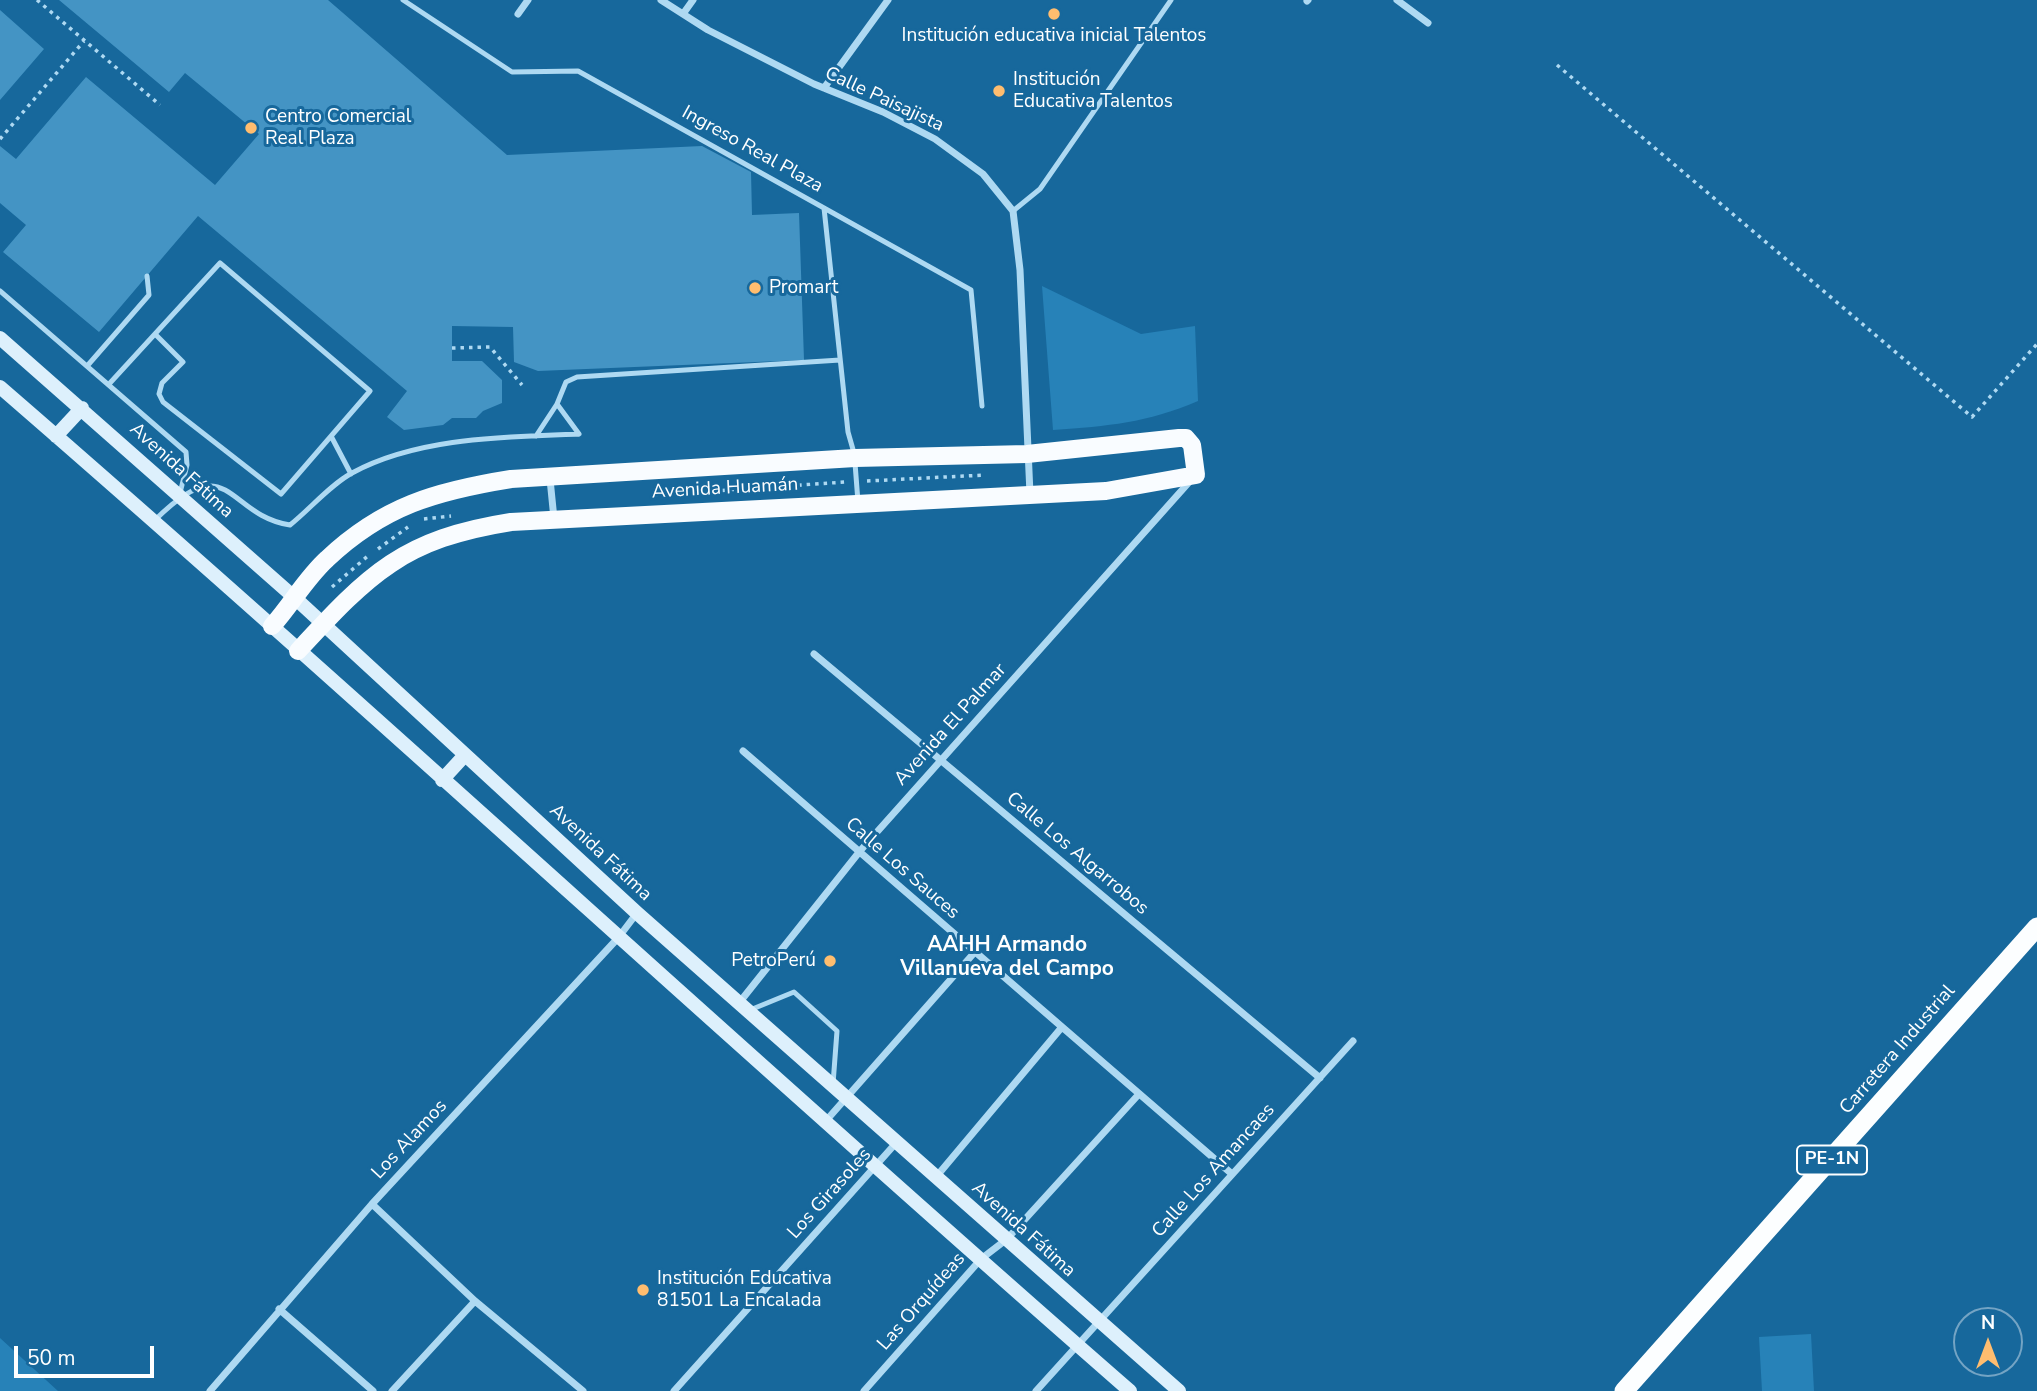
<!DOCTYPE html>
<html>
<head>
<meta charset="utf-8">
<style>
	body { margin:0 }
	#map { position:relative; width:2037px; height:1391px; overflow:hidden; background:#17689c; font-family:"Nunito Sans",sans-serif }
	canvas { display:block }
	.north { position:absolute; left:1953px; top:1307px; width:70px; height:70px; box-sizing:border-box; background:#17689c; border:2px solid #74a4c4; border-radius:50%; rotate:0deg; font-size:19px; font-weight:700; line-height:28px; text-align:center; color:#fff }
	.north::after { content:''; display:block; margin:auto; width:24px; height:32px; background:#ffbd6f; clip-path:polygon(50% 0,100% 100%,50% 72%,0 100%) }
	.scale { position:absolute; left:14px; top:1346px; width:140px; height:32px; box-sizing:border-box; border:4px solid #fff; border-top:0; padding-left:9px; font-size:21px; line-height:24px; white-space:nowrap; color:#fff; -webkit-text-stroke:5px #17689c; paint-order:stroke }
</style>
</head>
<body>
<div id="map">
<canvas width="2037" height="1391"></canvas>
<div class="north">N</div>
<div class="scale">50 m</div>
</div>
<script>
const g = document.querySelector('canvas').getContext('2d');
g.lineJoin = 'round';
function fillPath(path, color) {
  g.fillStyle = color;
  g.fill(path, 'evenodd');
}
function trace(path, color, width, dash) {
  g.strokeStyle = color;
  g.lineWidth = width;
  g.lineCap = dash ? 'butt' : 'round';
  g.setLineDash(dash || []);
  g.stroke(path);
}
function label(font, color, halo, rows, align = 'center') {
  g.font = font + ' "Nunito Sans",sans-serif';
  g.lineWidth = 6;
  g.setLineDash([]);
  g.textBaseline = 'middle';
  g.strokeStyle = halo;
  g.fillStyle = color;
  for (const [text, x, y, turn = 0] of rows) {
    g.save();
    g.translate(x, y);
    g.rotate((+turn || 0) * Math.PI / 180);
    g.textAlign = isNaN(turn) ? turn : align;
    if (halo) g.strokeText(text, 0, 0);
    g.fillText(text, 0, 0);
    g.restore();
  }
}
fillPath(new Path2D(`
	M1042,286L1141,334L1195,326L1198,401C1146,423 1109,426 1053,430Z
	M1811,1334L1814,1391H1762L1759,1337Z
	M0,1338L58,1391H0Z`), '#2782b8');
fillPath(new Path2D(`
	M59,0H328L507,155L702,146L751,172L752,215L799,213L804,360L538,371L514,362L513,327L452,326V361H482L502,380V403L483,411L476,418H452L443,425L404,430L387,417L407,391L198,216L99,332L3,252L26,225L0,203V146L16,159L86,77L215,185L259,134L185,73L169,92Z
	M0,10L44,49L0,100Z`), '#4494c4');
trace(new Path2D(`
	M37,0L160,105
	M1557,65L1972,417L2037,344
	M0,139L84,41
	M452,348L490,347L522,385
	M867,481L985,475
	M654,495L845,482
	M424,519L451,516
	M378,549L408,527
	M332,587L369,555`), '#aed9f2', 3.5, [3.5, 5]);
trace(new Path2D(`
	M403,0L512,72L578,71L824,208L848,432L854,453
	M824,208L971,290L982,406
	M1013,211L1040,189L1171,0
	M0,291L186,452L187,465L180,493
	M88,365L149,295L147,276
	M110,383L220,263L370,391L281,494L163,402L159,394L162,383L183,362L155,334
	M557,404L579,434
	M331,436L351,474
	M536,436L557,404L566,382L577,377L840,360
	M855,463L858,502
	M156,519C230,446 226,515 290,525C310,509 330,485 352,473C418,437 506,437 579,434
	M750,1010L794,992L837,1031L833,1084`), '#aed9f2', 5);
trace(new Path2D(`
	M661,0L708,30L814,84L883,112L935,139L983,174L1013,211L1020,270L1030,494
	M1397,0L1428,23
	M1307,1L1308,0
	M518,14L528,0
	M683,14L693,0
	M824,88L888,0
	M550,479L554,519
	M814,654L1320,1078
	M743,751L1232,1174
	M739,1003L860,851L1191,480
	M824,1123L974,953
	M936,1177L1062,1027
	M372,1204L475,1301L583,1391
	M279,1309L373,1391
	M210,1391L372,1204L618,938L637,913
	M392,1391L475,1301
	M674,1391L896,1143
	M864,1391L981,1259L1007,1239L1139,1094
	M1036,1391L1353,1041`), '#aed9f2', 7);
trace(new Path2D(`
	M0,338L295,598L637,913L1179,1391
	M0,387C381,717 750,1060 1130,1391
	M56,436L82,408
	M442,780L465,755`), '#ddf0fc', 14);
trace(new Path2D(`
	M272,626C291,605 306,578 327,559C383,506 436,491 511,479L855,458L1027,454L1179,438H1186L1192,445L1196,475L1106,491L511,522C403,539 370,573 298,651`), '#f9fcff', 18);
trace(new Path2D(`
	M1624,1391L2037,927`), '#fcfeff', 19);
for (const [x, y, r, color] of [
	[1054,14,7,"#ffbd6f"],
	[999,91,7,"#ffbd6f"],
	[251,128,7,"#ffbd6f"],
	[755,288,7,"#ffbd6f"],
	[830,961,7,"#ffbd6f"],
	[643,1290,7,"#ffbd6f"]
]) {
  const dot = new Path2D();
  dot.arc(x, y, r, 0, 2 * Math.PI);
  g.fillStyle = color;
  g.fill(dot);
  trace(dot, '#17689c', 2.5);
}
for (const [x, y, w] of [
	[1832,1160,70]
]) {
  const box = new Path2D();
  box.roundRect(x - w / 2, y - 14.5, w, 29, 5);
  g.fillStyle = '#17689c';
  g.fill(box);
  trace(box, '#fff', 2);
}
label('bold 18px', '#fff', null, [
	["PE-1N",1832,1160]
]);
label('19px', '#fff', '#17689c', [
	["Institución educativa inicial Talentos",1054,36,"center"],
	["Institución",1013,80],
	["Educativa Talentos",1013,102],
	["Centro Comercial",265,117],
	["Real Plaza",265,139],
	["Promart",769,288],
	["PetroPerú",816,961,"right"],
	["Institución Educativa",657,1279],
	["81501 La Encalada",657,1301]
], 'left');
label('19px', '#fff', '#17689c', [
	["Calle Paisajista",884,100,25],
	["Ingreso Real Plaza",752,150,29],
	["Avenida Fátima",181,471,42],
	["Avenida Huamán",725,489,-3],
	["Avenida El Palmar",951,725,-48],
	["Avenida Fátima",600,853,43],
	["Calle Los Algarrobos",1077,854,40],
	["Calle Los Sauces",902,869,41],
	["Carretera Industrial",1898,1050,-49],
	["Los Alamos",410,1140,-47],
	["Calle Los Amancaes",1214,1171,-48],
	["Los Girasoles",830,1194,-48],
	["Avenida Fátima",1023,1230,42],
	["Las Orquídeas",922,1302,-49]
]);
label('bold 21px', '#fff', '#17689c', [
	["AAHH Armando",1007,946],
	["Villanueva del Campo",1007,970]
]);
</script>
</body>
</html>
